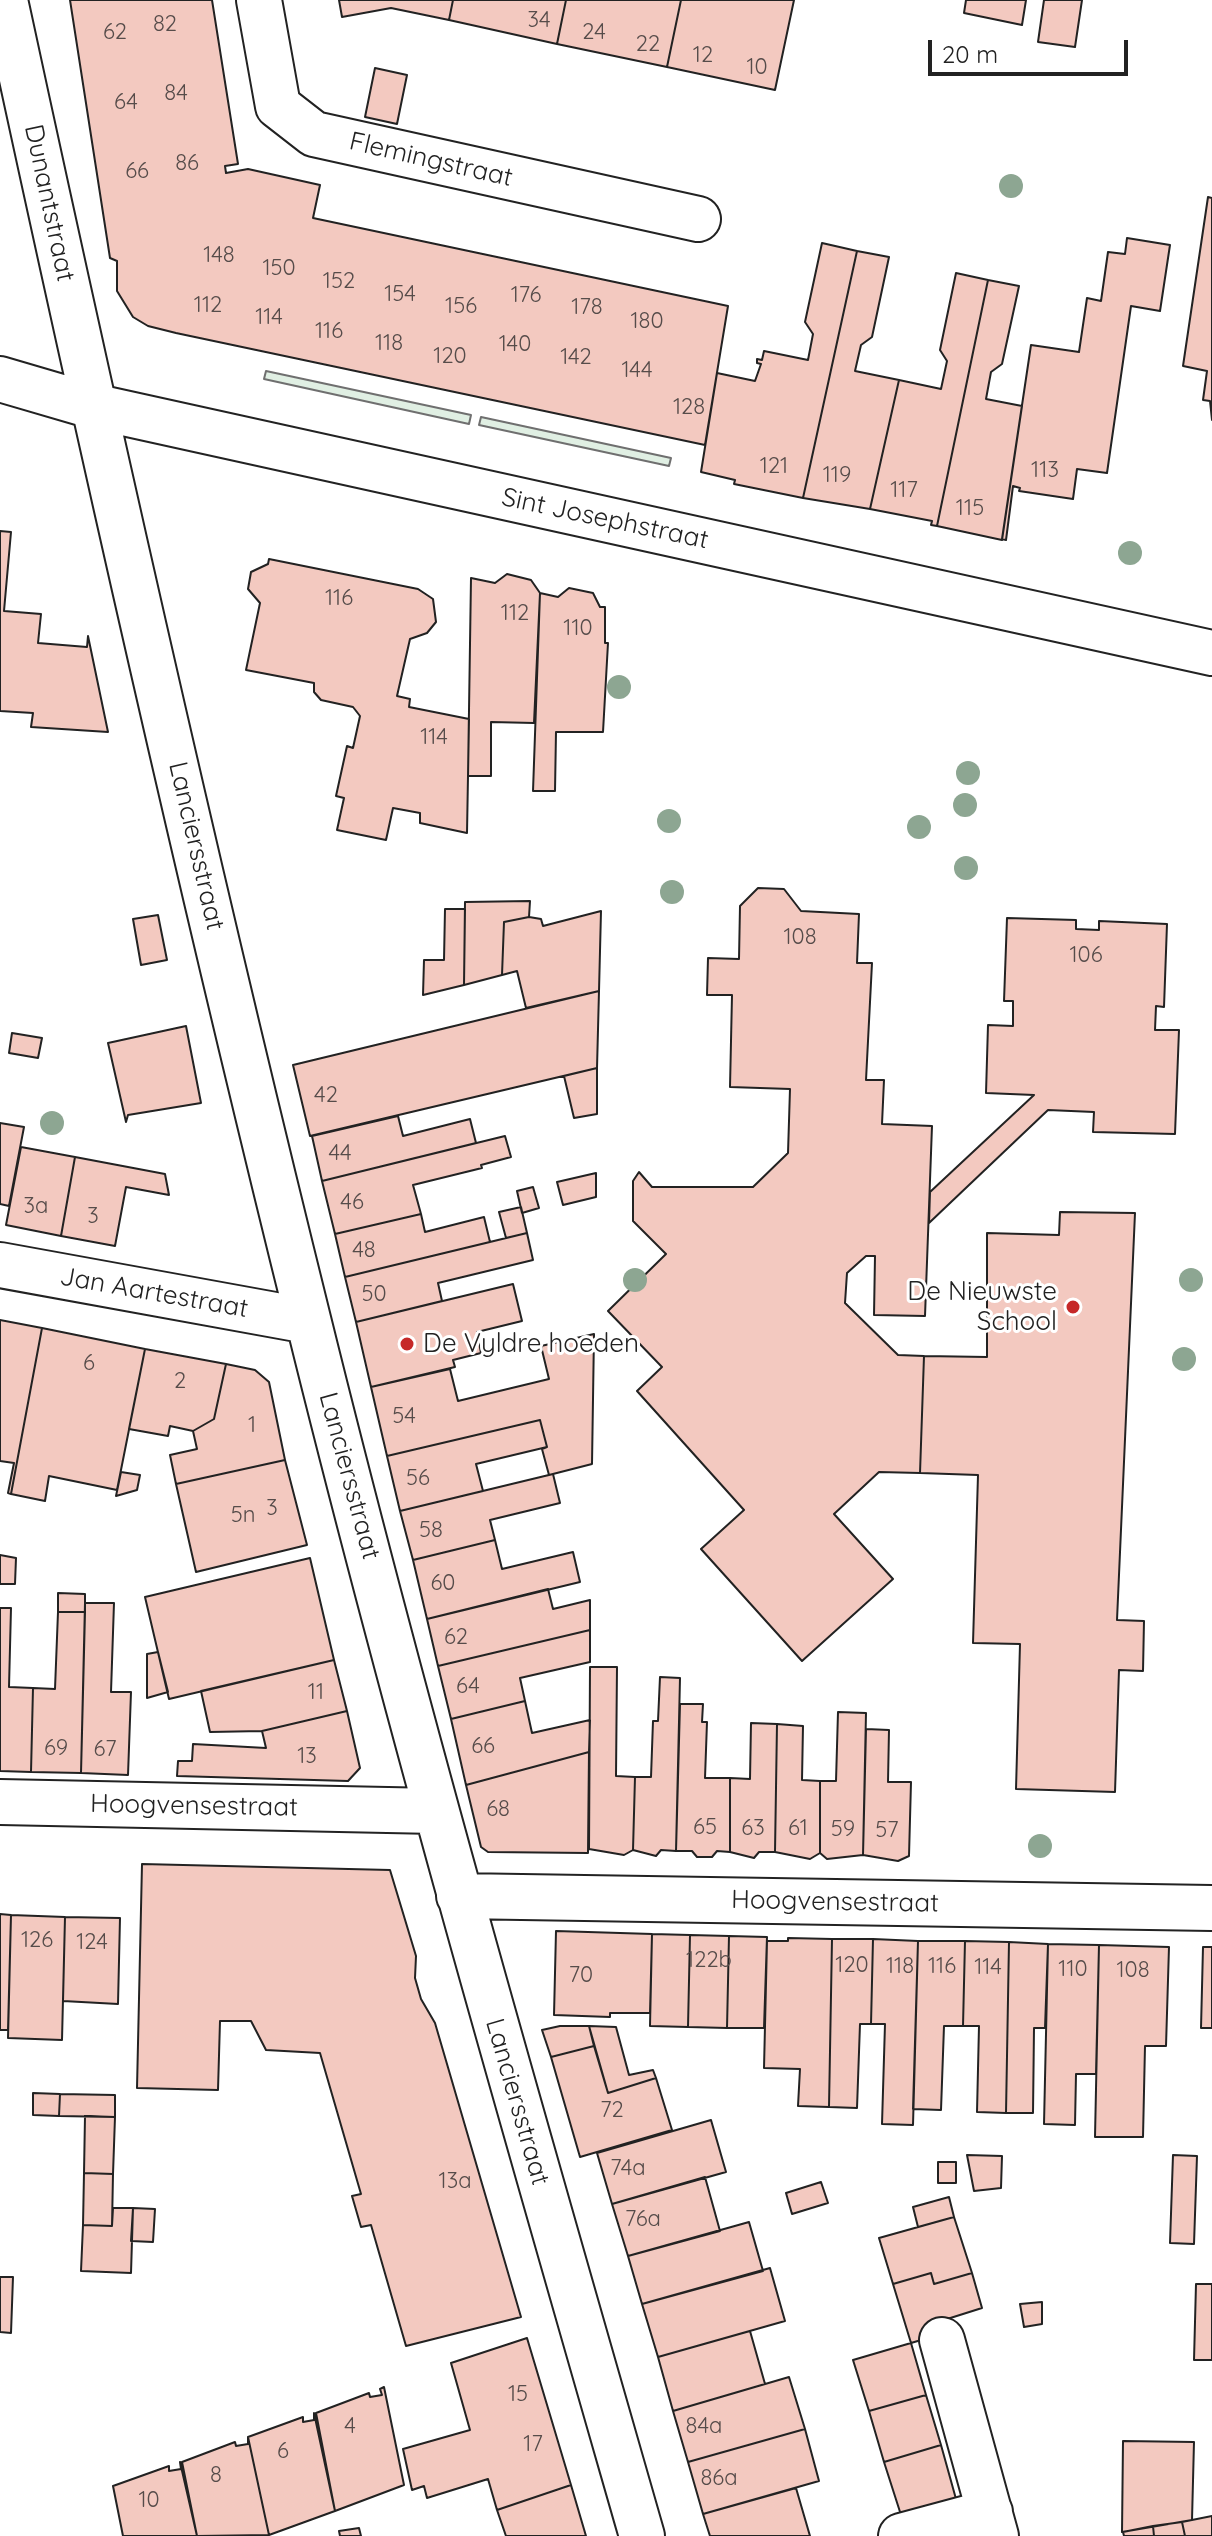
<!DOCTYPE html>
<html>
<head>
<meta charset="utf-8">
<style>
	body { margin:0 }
	#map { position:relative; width:1212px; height:2536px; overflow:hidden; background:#fff; font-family:Quicksand,sans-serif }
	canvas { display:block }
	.scale { position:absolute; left:928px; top:40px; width:200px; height:36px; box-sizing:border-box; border:4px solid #222; border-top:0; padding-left:10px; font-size:24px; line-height:28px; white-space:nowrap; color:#222; -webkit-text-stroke:6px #fff; paint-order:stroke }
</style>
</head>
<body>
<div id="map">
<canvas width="1212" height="2536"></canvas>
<div class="scale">20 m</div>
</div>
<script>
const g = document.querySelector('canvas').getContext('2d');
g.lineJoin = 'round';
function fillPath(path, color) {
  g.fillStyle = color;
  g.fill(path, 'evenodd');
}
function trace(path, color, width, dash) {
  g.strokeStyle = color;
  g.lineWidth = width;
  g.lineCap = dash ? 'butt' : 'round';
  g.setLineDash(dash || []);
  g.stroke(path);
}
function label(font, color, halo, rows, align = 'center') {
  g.font = font + ' Quicksand,sans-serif';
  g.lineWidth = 6;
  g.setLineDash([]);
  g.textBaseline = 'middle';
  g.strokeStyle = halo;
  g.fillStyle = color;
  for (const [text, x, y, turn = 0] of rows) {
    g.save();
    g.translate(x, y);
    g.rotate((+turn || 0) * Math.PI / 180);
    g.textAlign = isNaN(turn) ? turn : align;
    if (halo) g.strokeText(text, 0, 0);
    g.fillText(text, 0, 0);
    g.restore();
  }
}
const green = new Path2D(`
	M266,371L471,415L469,424L264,379Z
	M481,417L671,458L669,466L479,425Z`);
fillPath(green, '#e0efe3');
trace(green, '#6f6f6f', 2);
const building = new Path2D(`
	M70,0H212L238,164L225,166L226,173L248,169L320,185L313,218L728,306L705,445L176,333L148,326L133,317L117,291V261L110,258Z
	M339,0H453L449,20L391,8L342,17Z
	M453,0H566L557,44L449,20Z
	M566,0H681L667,67L557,44Z
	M681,0H794L775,90L667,67Z
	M966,0H1026L1022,25L964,13Z
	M1044,0H1082L1075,47L1038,42Z
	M375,68L407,75L397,124L365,117Z
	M1208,197L1212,198V420L1210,401L1203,400L1207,371L1183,366Z
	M1127,238L1170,245L1160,311L1131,306L1107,473L1077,469L1073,499L1019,491L1020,488L1013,486L1006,540L1002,539L1031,345L1079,352L1087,298L1101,301L1108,252L1125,254Z
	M822,243L857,251L803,498L734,484L735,480L701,472L717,373L755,381L761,364L757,363V359L762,360L764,351L808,360L813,334L805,322Z
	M857,251L889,257L872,337L861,345L855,371L899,380L870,509L803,498Z
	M956,273L988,280L937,526L931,525L932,521L870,509L899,380L941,389L947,361L940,350Z
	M988,280L1019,286L1002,364L991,372L986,399L1022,406L1002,540L937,526Z
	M0,531L11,532L4,611L41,614L38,643L87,647L88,636L108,732L31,727L33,713L0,711Z
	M269,559L418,589L433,599L436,622L427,633L410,639L397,696L410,699L409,707L469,719L467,833L420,823V813L393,808L386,840L337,830L344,798L336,796L347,746L353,748L360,716L353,707L321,700L314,692V683L246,670L260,603L248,589L251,572L268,564Z
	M507,574L531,580L540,593L534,723L491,722V776H468L471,578L495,583Z
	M569,588L593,593L600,607H605V643H608L603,732H556L555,791H533L540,593L558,597Z
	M758,888L784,889L801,911L859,914L857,963H872L866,1080H884L882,1124L932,1126L925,1316L874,1315L875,1256H866L847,1273L845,1303L898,1355L924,1356L920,1473L879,1472L834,1514L893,1579L802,1661L701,1549L744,1510L637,1391L662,1367L608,1311L666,1254L633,1221V1181L639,1172L652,1187H753L788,1153L790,1089L730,1087L732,995H707L708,958L739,959L740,906Z
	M530,901L529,917L504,922L502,975L464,985L465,902Z
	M445,909H465L464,985L423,995L424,960H444Z
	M601,911L599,991L526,1008L517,971L502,975L504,922L529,917L541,919L543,926Z
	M158,915L167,960L141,965L133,919Z
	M1007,918L1076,920V929L1099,930V921L1167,924L1164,1007L1156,1006L1155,1030H1179L1175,1134L1093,1132L1094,1112L1048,1110L929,1223L930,1192L1034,1095L986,1093L988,1025L1013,1026V1001H1004Z
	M599,991L597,1068L310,1136L293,1065Z
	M186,1026L201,1103L128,1115L126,1122L108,1043Z
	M12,1033L42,1038L38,1058L9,1053Z
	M597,1068V1114L574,1118L564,1076Z
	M398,1116L403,1136L470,1119L476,1143L322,1181L312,1136Z
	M0,1123L24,1127L9,1206L0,1204Z
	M505,1136L511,1157L481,1165L482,1168L413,1185L421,1214L335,1234L322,1181Z
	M21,1147L75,1157L61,1236L6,1225Z
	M75,1157L165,1174L169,1195L126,1187L115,1246L61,1236Z
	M596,1173V1197L563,1205L557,1182Z
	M533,1187L539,1208L522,1213L517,1191Z
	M521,1207L527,1233L506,1238L499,1212Z
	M1060,1212L1135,1213L1117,1620L1144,1621L1143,1671L1119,1670L1115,1792L1016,1789L1020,1644L973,1643L978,1475L920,1473L924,1356L987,1357V1233L1059,1235Z
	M421,1214L425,1232L484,1217L490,1242L345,1277L335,1234Z
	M527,1233L533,1260L438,1283L442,1301L356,1322L345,1277Z
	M513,1284L522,1321L477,1332L481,1353L453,1360L455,1367L371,1387L356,1322Z
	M0,1320L42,1328L11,1494L8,1493L14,1463L0,1461Z
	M42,1328L145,1349L117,1490L49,1476L45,1501L11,1494Z
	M594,1334L592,1464L549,1475L542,1449L547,1447L540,1420L387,1456L371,1387L450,1369L458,1401L549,1379L541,1346Z
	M145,1349L226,1364L214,1419L193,1431L170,1426L168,1436L129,1429Z
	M226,1364L255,1370L269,1382L285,1460L176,1484L170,1455L197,1449L193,1431L214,1419Z
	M540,1420L547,1447L476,1464L483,1491L400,1511L387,1456Z
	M285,1460L307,1545L196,1572L176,1484Z
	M121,1472L140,1475L137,1490L116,1496Z
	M553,1474L560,1503L490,1520L495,1540L413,1560L400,1511Z
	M495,1540L502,1569L573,1552L580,1582L427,1619L413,1560Z
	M0,1555L16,1558L15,1584H0Z
	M310,1558L334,1660L169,1699L145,1597Z
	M548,1589L553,1609L590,1600V1630L438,1666L427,1619Z
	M58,1593L85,1594V1612H58Z
	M85,1603H114L111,1692H131L128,1775L81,1773Z
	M0,1608H11L9,1687L33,1688L31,1772L0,1771Z
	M58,1612H85L81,1773L31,1772L33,1688L55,1689Z
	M590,1630V1662L520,1678L525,1701L451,1719L438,1666Z
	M158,1652L168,1692L147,1698V1654Z
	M334,1660L347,1711L262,1731L210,1732L201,1691Z
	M590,1667H617L616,1776L635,1777L633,1850L624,1855L589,1849Z
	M660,1677L680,1678L679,1722L676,1851L661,1850L656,1856L633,1850L635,1777H651L653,1721H658Z
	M525,1701L532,1733L590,1720L589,1752L466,1785L451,1719Z
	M680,1704H703L702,1722H707L705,1778H730V1852L717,1851L712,1857H697L692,1851H676Z
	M347,1711L360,1768L348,1781L177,1776L178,1761H192L193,1744L266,1748L262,1731Z
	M838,1712L866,1713L863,1855L827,1859L820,1853V1781H836Z
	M751,1723L777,1724L775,1852H759L754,1858L730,1852V1778L750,1779Z
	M777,1724L803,1726L802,1780L820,1781V1853L810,1859L775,1852Z
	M866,1729L889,1730L888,1782H911L909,1856L898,1861L863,1855Z
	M589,1752L588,1853L488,1852L481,1847L466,1785Z
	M142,1864L390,1870L416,1956L415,1978L421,1999L435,2023L521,2317L406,2346L371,2225L361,2227L352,2196L361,2194L320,2053L266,2050L251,2021H220L218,2090L137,2088Z
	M0,1914L11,1915L8,2030H0Z
	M11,1915L65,1917L62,2040L8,2038Z
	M65,1917L120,1918L118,2004L63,2001Z
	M556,1931L652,1934L650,2013H610V2017L554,2015Z
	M652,1934L690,1935L688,2027L650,2026Z
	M690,1935L729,1936L727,2028L688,2027Z
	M729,1936L767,1937L764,2028H727Z
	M788,1938L832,1939L829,2107L798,2106L800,2069L764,2068L767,1941H788Z
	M832,1939H873L871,2024H860L857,2108L829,2107Z
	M873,1939L918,1941L913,2125L882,2124L885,2024H871Z
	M918,1941H965L963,2026H944L941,2110L913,2109Z
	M965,1941L1009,1942L1006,2113L977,2112L979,2026H963Z
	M1009,1942L1048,1944L1045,2028H1034L1033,2113H1006Z
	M1048,1944L1099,1945L1096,2074H1076L1075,2125L1044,2124Z
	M1099,1945L1169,1947L1166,2046H1145L1143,2137H1095Z
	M1203,1947H1212V2028H1201Z
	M560,2026H589L594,2046L551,2057L542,2030Z
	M589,2026L616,2027L629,2075L653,2070L656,2078L608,2093Z
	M594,2046L608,2093L656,2078L672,2130L580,2157L551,2057Z
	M33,2093L60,2094L59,2116L33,2115Z
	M60,2094L115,2095V2117L59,2116Z
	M85,2116L115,2117L113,2174L84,2173Z
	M711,2120L726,2172L612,2204L597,2153Z
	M967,2155L1002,2156L1001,2188L974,2191Z
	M1173,2155L1197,2156L1194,2244L1170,2243Z
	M938,2162H956V2183H938Z
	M84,2173L113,2174L112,2226L83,2225Z
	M705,2177L720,2231L628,2256L612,2204Z
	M821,2182L828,2203L792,2214L786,2193Z
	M949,2197L954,2217L918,2227L913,2207Z
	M113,2208H133L131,2273L81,2271L83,2225L112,2226Z
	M133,2208L155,2209L153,2242L131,2241Z
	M954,2217L972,2273L934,2284L931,2273L893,2284L879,2238Z
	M749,2222L763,2271L642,2304L628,2256Z
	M770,2268L785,2321L658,2357L642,2304Z
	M931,2273L934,2284L972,2273L982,2308L944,2320L948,2332L911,2343L893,2284Z
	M0,2277H13L11,2333L0,2332Z
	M1196,2284H1212V2360H1194Z
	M1042,2302V2324L1024,2327L1020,2304Z
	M750,2331L765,2384L673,2411L658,2357Z
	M527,2338L571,2485L497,2510L488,2479L427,2498L424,2486L412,2490L403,2449L470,2430L451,2363Z
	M911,2343L926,2395L869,2411L853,2360Z
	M789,2377L805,2429L688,2462L673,2411Z
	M384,2387L404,2485L335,2511L316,2413L369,2393L370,2397L382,2395L380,2389Z
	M926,2395L941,2445L884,2462L869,2411Z
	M314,2413L335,2511L269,2535L248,2437L303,2417V2422L314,2420Z
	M805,2429L819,2481L703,2514L688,2462Z
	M248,2437L269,2535L197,2536L182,2462L235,2442L236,2446L248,2444Z
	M1123,2441L1194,2442L1192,2520L1122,2532Z
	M941,2445L956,2499L901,2515L884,2462Z
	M180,2462L197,2536H123L113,2486L169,2466V2471L181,2469Z
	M571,2485L586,2536H506L497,2510Z
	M796,2488L810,2536H710L703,2514Z
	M1212,2516V2536H1185L1182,2522Z
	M1182,2522L1185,2536H1154L1153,2526Z
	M1153,2526L1154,2536H1124L1123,2532Z
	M359,2528L361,2536H340L339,2531Z`);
fillPath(building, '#f3c9c0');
trace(building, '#222', 2);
const minor = new Path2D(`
	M5,0C100,441 199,881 308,1319C409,1728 526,2132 642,2536
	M259,0L278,106L314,134L698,219
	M0,379L92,406L1212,653
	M0,1265L308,1321
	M0,1802L436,1811
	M459,1896L1212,1908
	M942,2340L996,2536
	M901,2536L990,2512`);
trace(minor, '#222', 48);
trace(minor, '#fff', 44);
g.fillStyle = '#8da692';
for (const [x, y] of [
	[1011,186],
	[1130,553],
	[619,687],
	[968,773],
	[965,805],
	[669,821],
	[919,827],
	[966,868],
	[672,892],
	[52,1123],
	[635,1280],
	[1191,1280],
	[1184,1359],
	[1040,1846]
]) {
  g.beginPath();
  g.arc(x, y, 12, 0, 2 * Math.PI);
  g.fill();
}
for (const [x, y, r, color] of [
	[1073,1307,8,"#c62828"],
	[407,1344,8,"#c62828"]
]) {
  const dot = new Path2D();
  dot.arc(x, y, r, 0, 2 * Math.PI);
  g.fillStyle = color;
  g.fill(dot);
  trace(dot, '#fff', 3);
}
label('22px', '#564c4a', null, [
	["34",539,20],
	["82",165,24],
	["62",115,32],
	["24",594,32],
	["22",648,44],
	["12",703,55],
	["10",757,67],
	["84",176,93],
	["64",126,102],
	["86",187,163],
	["66",137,171],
	["148",219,255],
	["150",279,268],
	["152",339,281],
	["154",400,294],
	["176",526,295],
	["112",208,305],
	["156",461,306],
	["178",587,307],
	["114",269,317],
	["180",647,321],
	["116",329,331],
	["118",389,343],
	["140",515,344],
	["120",450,356],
	["142",576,357],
	["144",637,370],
	["128",689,407],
	["121",774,466],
	["113",1045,470],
	["119",837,475],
	["117",904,490],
	["115",970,508],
	["116",339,598],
	["112",515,613],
	["110",578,628],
	["114",434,737],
	["108",800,937],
	["106",1086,955],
	["42",326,1095],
	["44",340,1153],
	["46",352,1202],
	["3a",36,1206],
	["3",93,1216],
	["48",364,1250],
	["50",374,1294],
	["6",89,1363],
	["2",180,1381],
	["54",404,1416],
	["1",252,1425],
	["56",418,1478],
	["3",272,1508],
	["5n",243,1515],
	["58",431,1530],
	["60",443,1583],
	["62",456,1637],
	["64",468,1686],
	["11",316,1692],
	["66",483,1746],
	["69",56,1748],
	["67",105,1749],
	["13",307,1756],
	["68",498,1809],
	["65",705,1827],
	["63",753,1828],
	["61",798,1828],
	["59",843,1829],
	["57",887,1830],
	["126",37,1940],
	["124",92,1942],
	["122b",709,1960],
	["120",852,1965],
	["118",900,1966],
	["116",942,1966],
	["114",988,1967],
	["110",1073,1969],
	["108",1133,1970],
	["70",581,1975],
	["72",612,2110],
	["74a",628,2168],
	["13a",455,2181],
	["76a",643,2219],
	["15",518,2394],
	["4",350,2426],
	["84a",704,2426],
	["17",533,2444],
	["6",283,2451],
	["8",216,2475],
	["86a",719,2478],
	["10",149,2500]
]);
label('26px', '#222', '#fff', [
	["Flemingstraat",431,160,13],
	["Dunantstraat",49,203,78],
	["Sint Josephstraat",605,519,12],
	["Lanciersstraat",196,846,77],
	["Jan Aartestraat",154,1293,10],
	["Lanciersstraat",349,1476,75],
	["Hoogvensestraat",194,1806,1],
	["Hoogvensestraat",835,1902,1],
	["Lanciersstraat",517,2102,74]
]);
label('26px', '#222', '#fff', [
	["De Nieuwste",1057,1292],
	["School",1057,1322],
	["De Vyldre hoeden",423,1344,"left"]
], 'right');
</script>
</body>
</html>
